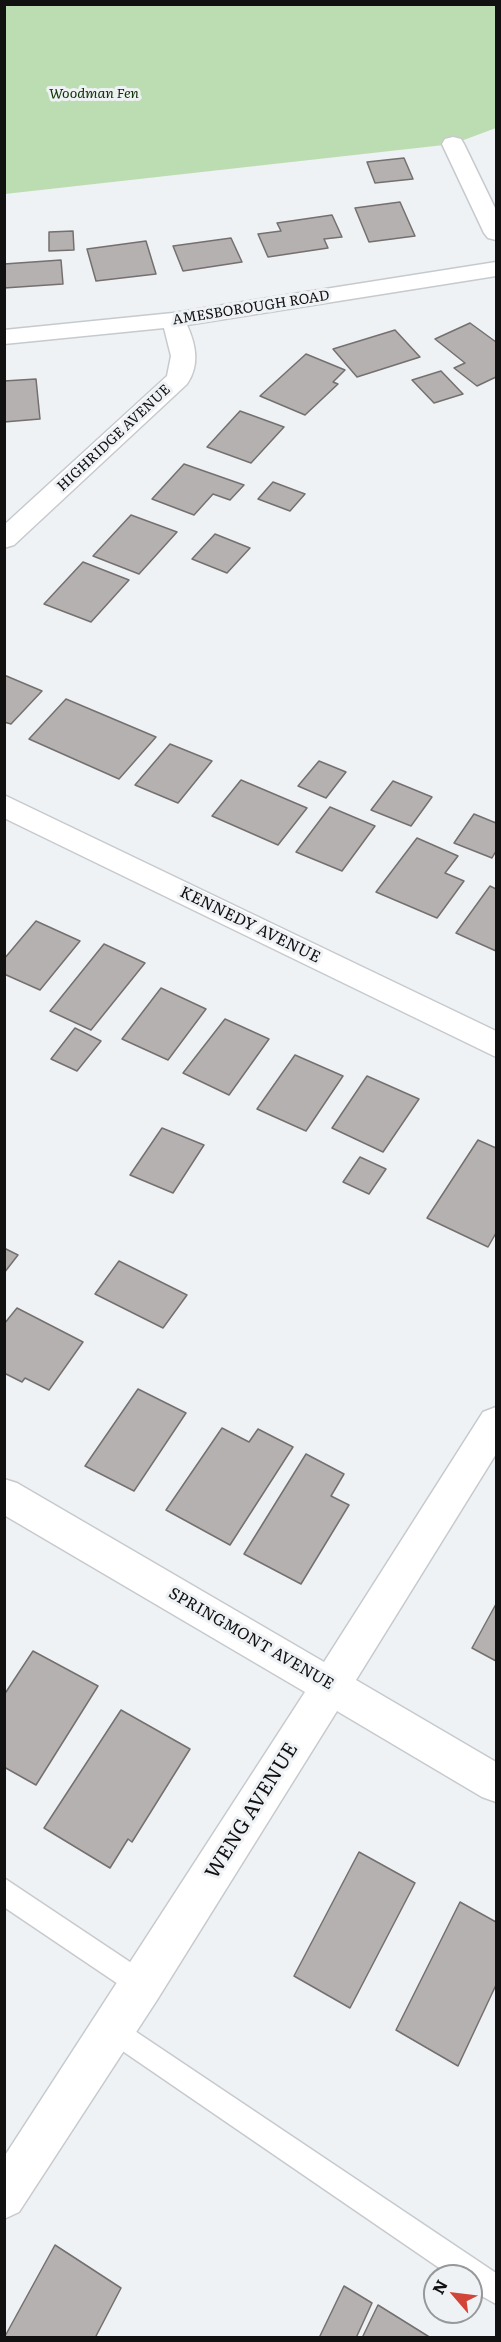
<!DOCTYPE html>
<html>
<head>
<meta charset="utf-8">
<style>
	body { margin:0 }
	#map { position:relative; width:501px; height:2342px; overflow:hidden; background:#eff2f5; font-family:Literata,serif }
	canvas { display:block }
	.frame { position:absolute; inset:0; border:6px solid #111112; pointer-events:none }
	.north { position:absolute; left:423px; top:2264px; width:60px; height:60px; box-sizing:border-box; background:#eff2f5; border:2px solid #96989a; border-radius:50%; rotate:298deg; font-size:16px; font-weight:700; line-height:24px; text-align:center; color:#111112 }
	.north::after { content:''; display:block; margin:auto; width:21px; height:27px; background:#d24437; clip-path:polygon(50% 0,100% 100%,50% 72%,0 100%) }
</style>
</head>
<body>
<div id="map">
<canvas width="501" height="2342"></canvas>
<div class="frame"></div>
<div class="north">N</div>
</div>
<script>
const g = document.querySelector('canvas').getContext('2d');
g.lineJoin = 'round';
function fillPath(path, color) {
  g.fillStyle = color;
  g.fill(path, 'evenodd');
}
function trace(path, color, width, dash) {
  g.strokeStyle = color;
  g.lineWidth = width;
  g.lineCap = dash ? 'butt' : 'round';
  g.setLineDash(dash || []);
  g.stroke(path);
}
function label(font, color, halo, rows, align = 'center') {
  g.font = font + ' Literata,serif';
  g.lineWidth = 6;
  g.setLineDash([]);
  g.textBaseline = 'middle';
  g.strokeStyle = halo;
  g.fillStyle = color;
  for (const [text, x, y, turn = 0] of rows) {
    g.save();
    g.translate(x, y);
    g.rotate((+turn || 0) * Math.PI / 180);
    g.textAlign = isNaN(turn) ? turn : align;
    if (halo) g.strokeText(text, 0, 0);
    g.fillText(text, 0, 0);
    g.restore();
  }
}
fillPath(new Path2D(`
	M4,5H496V128L453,144L5,194Z`), '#bcddb2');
const building = new Path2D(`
	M404,158L413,179L375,183L367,162Z
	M400,202L415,236L369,242L355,208Z
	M332,215L342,237L324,239L328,248L268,257L258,234L281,231L277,223Z
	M73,231L74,250L49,251V232Z
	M231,238L242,262L183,271L173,246Z
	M146,241L156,274L96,281L87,249Z
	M61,260L63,284L4,288V264Z
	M470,323L496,342V377L477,386L454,368L465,363L435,339Z
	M395,330L420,357L357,377L333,349Z
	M306,354L345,370L333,382L338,384L305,415L260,396Z
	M441,371L463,394L434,403L412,380Z
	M36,379L40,419L4,422V381Z
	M240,411L284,427L251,463L207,447Z
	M184,464L244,485L230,500L213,494L194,515L152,499Z
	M273,482L305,494L290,511L258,499Z
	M131,515L177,532L139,574L93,556Z
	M215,534L250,548L227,573L192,559Z
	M83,562L129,580L91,622L44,604Z
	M4,675L42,691L11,724L4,722Z
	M66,699L156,737L119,779L29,739Z
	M170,744L212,761L178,803L135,785Z
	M319,761L346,772L326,798L298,786Z
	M241,780L307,808L278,845L212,816Z
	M393,781L432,797L411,826L371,810Z
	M330,807L375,826L342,871L296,852Z
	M474,814L496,823V851L492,858L454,843Z
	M417,838L458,856L445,873L464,881L437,918L376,892Z
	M490,886L496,889V951L456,933Z
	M36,921L80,941L40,990L4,974V959Z
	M104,944L145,963L91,1030L50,1011Z
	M161,988L206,1009L168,1060L122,1039Z
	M225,1019L269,1039L229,1095L183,1073Z
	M75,1028L101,1041L77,1071L51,1059Z
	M295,1055L343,1076L306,1131L257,1109Z
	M367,1076L419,1099L383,1152L332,1128Z
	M162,1128L204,1145L173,1193L130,1175Z
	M478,1140L496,1148V1233L488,1247L427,1218Z
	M360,1157L386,1169L369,1194L343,1182Z
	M4,1248L18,1255L4,1273Z
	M119,1261L187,1295L163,1328L95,1294Z
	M17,1308L83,1342L49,1390L25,1378L22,1382L4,1373V1324Z
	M138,1389L186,1413L134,1491L85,1466Z
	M222,1428L249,1442L258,1429L293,1447L230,1545L166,1510Z
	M306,1454L344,1474L331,1496L349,1505L301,1584L244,1554Z
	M496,1604V1661L472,1648Z
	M33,1651L98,1686L36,1785L4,1767V1695Z
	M121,1710L190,1749L132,1842L128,1839L110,1868L44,1828Z
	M359,1852L415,1883L350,2008L294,1976Z
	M460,1902L496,1922V1985L458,2066L396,2030Z
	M55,2245L121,2288L95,2338H4Z
	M344,2286L372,2303L356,2338H319Z
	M378,2305L431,2338H362Z`);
fillPath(building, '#b5b1b0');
trace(building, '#74706f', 1.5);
const service = new Path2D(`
	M4,1878L151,1976L155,1985L151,1994L142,1998L133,1994L4,1907Z
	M114,2017L496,2273V2304L471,2290V2276H451L105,2039L101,2030L105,2021Z`);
const minor = new Path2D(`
	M453,137L461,139L464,144L496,210V240L488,238L484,233L442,144L445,139Z
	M496,262V276L187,325C196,345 200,365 187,384L14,545L4,548V525L167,376L171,356L164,328L4,344V330L173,313Z
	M4,795L496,1031V1057L4,818Z
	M496,1407V1454L356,1680L496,1762V1802L482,1797L337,1711L157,2000L19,2212L4,2219V2157L305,1692L4,1515V1479L17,1483L324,1662L483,1412Z`);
trace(service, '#c7cacd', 3);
trace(minor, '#c7cacd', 3);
fillPath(service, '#fff');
fillPath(minor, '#fff');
label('italic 14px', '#0f3203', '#eff2f5', [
	["Woodman Fen",94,94]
]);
label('14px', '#111112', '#eff2f5', [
	["AMESBOROUGH ROAD",251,308,-9],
	["HIGHRIDGE AVENUE",114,438,-43]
]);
label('16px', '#111112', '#eff2f5', [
	["KENNEDY AVENUE",250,925,26],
	["SPRINGMONT AVENUE",251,1639,30]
]);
label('20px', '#111112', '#eff2f5', [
	["WENG AVENUE",252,1811,-58]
]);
</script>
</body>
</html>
